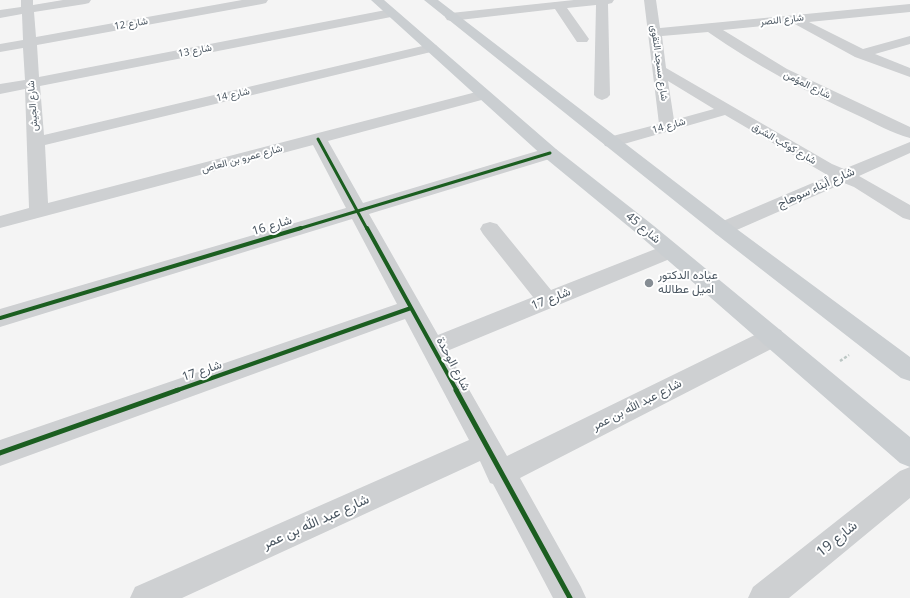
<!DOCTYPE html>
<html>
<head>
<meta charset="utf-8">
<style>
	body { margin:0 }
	canvas { display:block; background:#f4f4f4 }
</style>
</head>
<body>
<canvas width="910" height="598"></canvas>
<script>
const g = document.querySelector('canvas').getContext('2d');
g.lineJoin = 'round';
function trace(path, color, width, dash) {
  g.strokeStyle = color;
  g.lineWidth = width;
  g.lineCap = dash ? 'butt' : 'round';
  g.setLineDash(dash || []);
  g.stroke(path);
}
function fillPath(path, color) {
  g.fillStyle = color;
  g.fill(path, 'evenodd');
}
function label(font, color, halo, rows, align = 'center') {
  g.font = font + ' "Noto Sans",Vazirmatn,sans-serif';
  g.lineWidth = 4;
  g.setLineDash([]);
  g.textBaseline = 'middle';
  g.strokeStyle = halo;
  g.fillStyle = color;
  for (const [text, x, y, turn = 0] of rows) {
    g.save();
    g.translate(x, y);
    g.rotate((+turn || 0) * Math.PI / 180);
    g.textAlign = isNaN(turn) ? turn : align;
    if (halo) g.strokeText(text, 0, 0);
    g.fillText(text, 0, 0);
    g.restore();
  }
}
trace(new Path2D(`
	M840,361L849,355`), '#bcc7c4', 2.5, [3, 2]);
fillPath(new Path2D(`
	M21,0H33V5L63,0H91L89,3L85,4L34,12L36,37L242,0H268L266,3L262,4L37,45L39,77L391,9L395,10L397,13L395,16L391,17L40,86L44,135L431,44L436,45L438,48L436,51L431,52L45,145L48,203L484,90L489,92L492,95L489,98L328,141L363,203L544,149L550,148L556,149L559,153L556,157L369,214L438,335L533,297L483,234L480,229L483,224L490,222L497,224L551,290L663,246L670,244L677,246L680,251L677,256L447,351L507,456L765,330L773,328L781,330L785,337L781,344L520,478L581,587L586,598H553L493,484L490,483L480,461L182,598H130L135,587L469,440L405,319L0,466V440L397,304L352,219L0,327V309L346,208L313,145L0,228V216L29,208L25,89L0,94V84L25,80L23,48L0,52V44L23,40L22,14L0,18V10L21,7Z
	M574,0H614L612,3L608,4L610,95L607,98L602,100L597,98L594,95L596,5L567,8L589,39L587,42H577L555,9L451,21L447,20L445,17L447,14L451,13Z
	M644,0H656L660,28L910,4V12L809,22L863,49L910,36V44L875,54L910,68V77L855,57L793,23L723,30L787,69L910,127V138C892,133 874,123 857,115C805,91 755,65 708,32L662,36L666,68L832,164L844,169L910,142V153L859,176L910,205V220L903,218L854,187L844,183L723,236L716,234L713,229L716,224L829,176L725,115L617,146L611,147L605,146L603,142L605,138L659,124ZM668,81L714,109L674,120Z
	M910,467V498L789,598H748L753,587L900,471Z`), '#ced0d2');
fillPath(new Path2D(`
	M371,0H384L556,149L654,226L910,437V467L900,463L640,236L544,157Z
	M424,0H438L730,224L910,357V381L901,378L716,234Z`), '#caced1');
trace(new Path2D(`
	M318,139L367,229
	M298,229L550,153`), '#1b5e20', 3);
trace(new Path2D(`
	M367,228L457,391
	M0,318L301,228
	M175,391L411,308`), '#1b5e20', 4);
trace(new Path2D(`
	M456,390L570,598
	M0,453L178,390`), '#1b5e20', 5);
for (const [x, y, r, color] of [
	[649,283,5,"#868d94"]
]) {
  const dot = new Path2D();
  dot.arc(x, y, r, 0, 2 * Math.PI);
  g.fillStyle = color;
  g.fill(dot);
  trace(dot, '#fff', 1.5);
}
label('10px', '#4a5661', '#fff', [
	["شارع النصر",782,20,-6],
	["شارع 12",131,24,-10],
	["شارع 13",195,51,-11],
	["شارع مسجد التقوى",659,63,82],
	["شارع المؤمن",807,85,26],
	["شارع 14",233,95,-13],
	["شارع الجيش",33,106,-94],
	["شارع 14",669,126,-16],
	["شارع كوكب الشرق",784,144,30],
	["شارع عمرو بن العاص",242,159,-15]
]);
label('12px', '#4a5661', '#fff', [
	["شارع أبناء سوهاج",816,188,-24],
	["شارع 16",272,226,-17],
	["شارع 45",643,228,40],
	["شارع 17",551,299,-22],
	["شارع الوحدة",453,364,62],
	["شارع 17",202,371,-19],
	["شارع عبد الله بن عمر",637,405,-27]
]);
label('12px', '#4a5661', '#fff', [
	["عياده الدكتور",658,276],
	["اميل عطالله",658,290]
], 'left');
label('14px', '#4a5661', '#fff', [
	["شارع عبد الله بن عمر",316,522,-24],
	["شارع 19",837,539,-39]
]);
</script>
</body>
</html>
